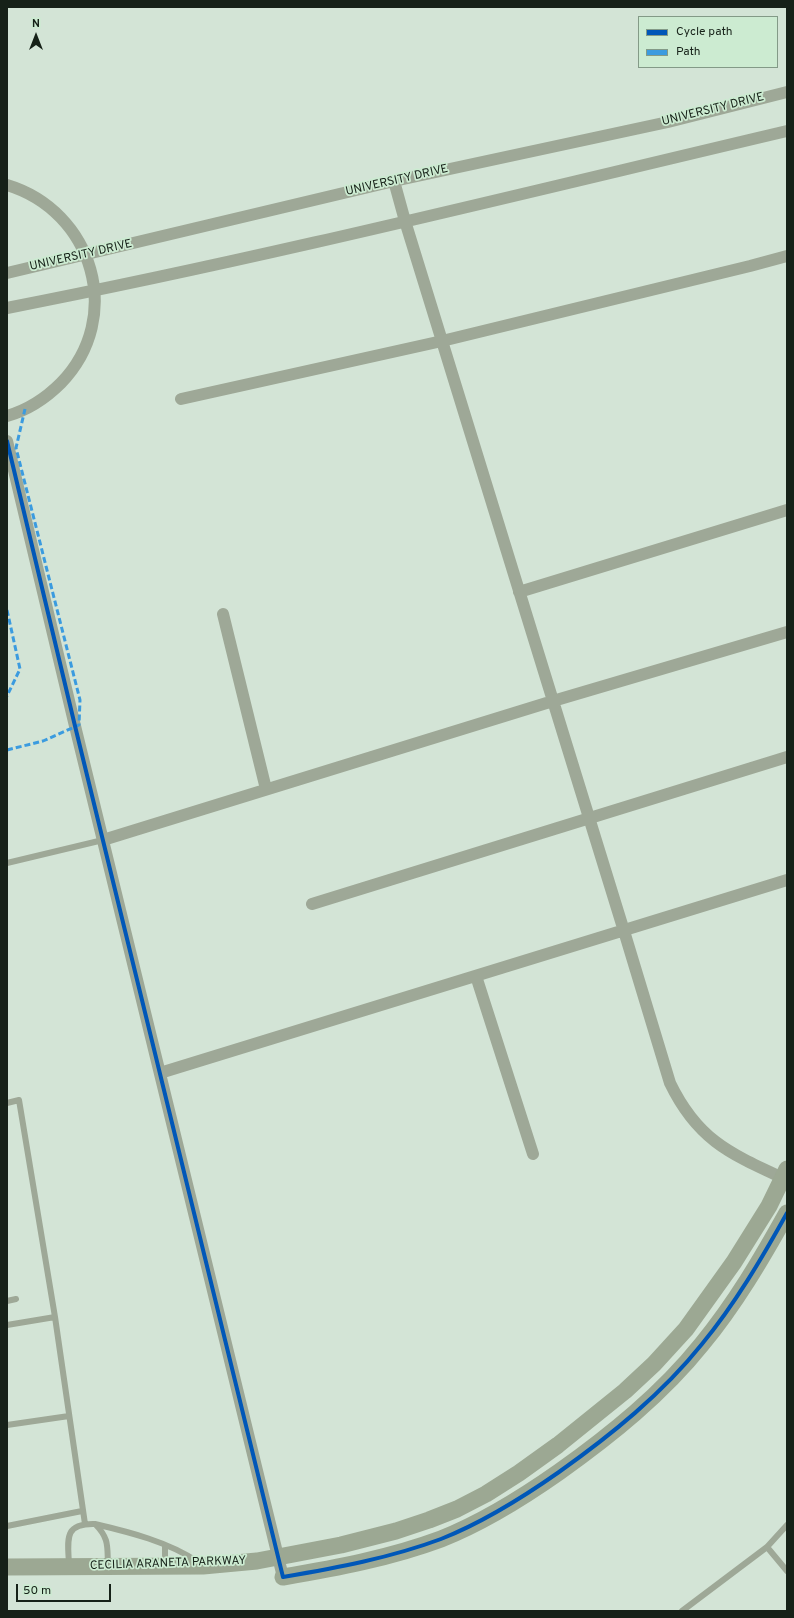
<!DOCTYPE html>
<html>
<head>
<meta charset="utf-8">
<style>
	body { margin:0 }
	#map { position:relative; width:794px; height:1618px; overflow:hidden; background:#d3e4d6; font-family:Overpass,sans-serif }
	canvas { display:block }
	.frame { position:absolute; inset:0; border:8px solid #162118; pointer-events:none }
	.legend { position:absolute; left:638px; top:16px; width:140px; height:52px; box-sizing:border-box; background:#ccebd1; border:1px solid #839a87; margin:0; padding:5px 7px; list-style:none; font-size:12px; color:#162118 }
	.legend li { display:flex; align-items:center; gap:8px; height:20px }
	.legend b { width:20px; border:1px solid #839a87 }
	.north { position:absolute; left:16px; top:16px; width:40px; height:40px; -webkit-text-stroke:3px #ccebd1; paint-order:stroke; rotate:0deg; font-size:11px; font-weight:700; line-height:16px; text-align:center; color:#162118 }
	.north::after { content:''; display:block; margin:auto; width:14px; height:18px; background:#162118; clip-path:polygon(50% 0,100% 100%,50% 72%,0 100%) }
	.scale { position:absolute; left:16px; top:1584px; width:95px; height:18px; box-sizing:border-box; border:2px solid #162118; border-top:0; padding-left:5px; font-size:12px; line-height:14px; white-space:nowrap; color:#162118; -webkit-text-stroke:3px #ccebd1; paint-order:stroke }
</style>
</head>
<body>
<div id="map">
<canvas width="794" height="1618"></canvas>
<div class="frame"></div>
<ul class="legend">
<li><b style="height:5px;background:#0057b8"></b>Cycle path</li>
<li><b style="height:5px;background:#3b9bdf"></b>Path</li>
</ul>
<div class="north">N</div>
<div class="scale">50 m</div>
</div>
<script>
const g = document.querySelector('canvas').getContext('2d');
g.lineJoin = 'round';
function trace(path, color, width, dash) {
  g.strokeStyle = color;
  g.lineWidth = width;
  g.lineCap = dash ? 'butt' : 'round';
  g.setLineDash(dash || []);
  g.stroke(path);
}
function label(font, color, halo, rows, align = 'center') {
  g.font = font + ' Overpass,sans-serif';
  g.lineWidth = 3.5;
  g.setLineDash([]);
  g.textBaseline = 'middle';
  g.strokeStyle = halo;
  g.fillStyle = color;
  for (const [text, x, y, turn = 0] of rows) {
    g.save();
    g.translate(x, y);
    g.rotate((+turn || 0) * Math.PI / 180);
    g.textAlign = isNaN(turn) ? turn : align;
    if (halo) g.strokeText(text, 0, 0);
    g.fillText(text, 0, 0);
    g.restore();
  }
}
trace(new Path2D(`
	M7,863L103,840
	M7,1103L19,1100L55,1317
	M7,1301L16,1299
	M7,1325L55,1317L85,1524
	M7,1425L69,1416
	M95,1524C129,1532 169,1542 198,1562
	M7,1526L82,1511
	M165,1545V1565
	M767,1547L787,1571
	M69,1565C68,1540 63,1523 95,1524C110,1539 107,1547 108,1566
	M682,1611L767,1547L787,1525`), '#9ea897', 6);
trace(new Path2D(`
	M394,181L405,221L624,931L670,1083C698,1141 731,1154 787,1180
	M7,185C93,211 125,317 61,383C46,398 28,410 7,416
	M7,273L394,181L668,122L787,92
	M7,308C269,257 528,192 787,131
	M181,399L442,341L750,266L787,256
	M7,441L75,726L283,1577
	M519,592L787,510
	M223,614L266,789
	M103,840L553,701L787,632
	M312,904L787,757
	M476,976L533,1154
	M160,1073L787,880`), '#9ea897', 12);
trace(new Path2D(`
	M7,1567L203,1566L257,1561L341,1545L396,1531L429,1520L457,1509L486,1494L519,1473L558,1445L625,1391L654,1364L686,1329L734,1262L769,1206L787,1169
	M283,1577C336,1568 390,1558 441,1539C484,1522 522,1498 559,1472C611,1435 662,1394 702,1344C735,1304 762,1258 787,1213`), '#9ca893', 17);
trace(new Path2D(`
	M7,610L20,669L7,696
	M7,750L43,741L79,725L80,700L16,448L25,409`), '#3b9bdf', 3, [6, 3]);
trace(new Path2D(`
	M7,441L75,726L283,1577C336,1568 390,1558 441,1539C484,1522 522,1498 559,1472C611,1435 662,1394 702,1344C735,1304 762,1258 787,1213`), '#0057b8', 4);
label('12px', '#162118', '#ccebd1', [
	["UNIVERSITY DRIVE",713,110,-14],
	["UNIVERSITY DRIVE",397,181,-13],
	["UNIVERSITY DRIVE",81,256,-13],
	["CECILIA ARANETA PARKWAY",168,1564,-2]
]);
</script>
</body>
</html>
